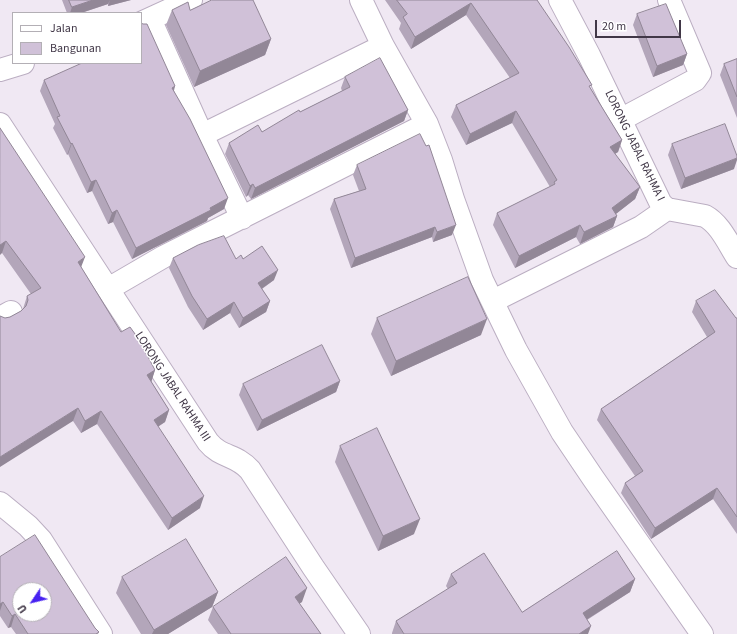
<!DOCTYPE html>
<html>
<head>
<meta charset="utf-8">
<style>
	body { margin:0 }
	#map { position:relative; width:737px; height:634px; overflow:hidden; background:#f0e8f3; font-family:"Source Sans 3",sans-serif }
	canvas { display:block }
	.legend { position:absolute; left:12px; top:12px; width:130px; height:52px; box-sizing:border-box; background:#fff; border:1px solid #b3afb5; margin:0; padding:5px 7px; list-style:none; font-size:12px; color:#413747 }
	.legend li { display:flex; align-items:center; gap:8px; height:20px }
	.legend b { width:20px; border:1px solid #b3afb5 }
	.north { position:absolute; left:12px; top:582px; width:40px; height:40px; box-sizing:border-box; background:#fff; border:1px solid #b3afb5; border-radius:50%; rotate:235deg; font-size:11px; font-weight:700; line-height:16px; text-align:center; color:#413747 }
	.north::after { content:''; display:block; margin:auto; width:14px; height:18px; background:#4721f1; clip-path:polygon(50% 0,100% 100%,50% 72%,0 100%) }
	.scale { position:absolute; left:595px; top:20px; width:86px; height:18px; box-sizing:border-box; border:2px solid #413747; border-top:0; padding-left:5px; font-size:12px; line-height:14px; white-space:nowrap; color:#413747; -webkit-text-stroke:3px #fff; paint-order:stroke }
</style>
</head>
<body>
<div id="map">
<canvas width="737" height="634"></canvas>
<ul class="legend">
<li><b style="height:5px;background:#fff"></b>Jalan</li>
<li><b style="height:11px;background:#d0c1d8"></b>Bangunan</li>
</ul>
<div class="north">U</div>
<div class="scale">20 m</div>
</div>
<script>
const g = document.querySelector('canvas').getContext('2d');
g.lineJoin = 'round';
function trace(path, color, width, dash) {
  g.strokeStyle = color;
  g.lineWidth = width;
  g.lineCap = dash ? 'butt' : 'round';
  g.setLineDash(dash || []);
  g.stroke(path);
}
function fillPath(path, color) {
  g.fillStyle = color;
  g.fill(path, 'evenodd');
}
function label(font, color, halo, rows, align = 'center') {
  g.font = font + ' "Source Sans 3",sans-serif';
  g.lineWidth = 3;
  g.setLineDash([]);
  g.textBaseline = 'middle';
  g.strokeStyle = halo;
  g.fillStyle = color;
  for (const [text, x, y, turn = 0] of rows) {
    g.save();
    g.translate(x, y);
    g.rotate((+turn || 0) * Math.PI / 180);
    g.textAlign = isNaN(turn) ? turn : align;
    if (halo) g.strokeText(text, 0, 0);
    g.fillText(text, 0, 0);
    g.restore();
  }
}
const minor = new Path2D(`
	M361,0L383,46L427,124L441,160L453,199L482,280L516,350L562,432L593,478L702,634
	M560,0L589,55L661,204L667,209L705,216C720,224 728,243 737,257
	M150,19L202,135L242,218
	M141,23L191,0
	M0,70L23,63
	M620,120L695,80L700,73L669,0
	M0,124L208,442C221,458 236,454 250,470L313,567L359,634
	M202,135L383,46
	M108,289L163,257L427,124
	M493,301L641,227L667,209
	M0,318L11,312
	M0,503L28,526L41,540L101,634`);
trace(minor, '#bbaec2', 24);
trace(minor, '#fff', 22);
fillPath(new Path2D(`
	M62,0H131L108,6V4L81,13H67Z
	M385,0H537L622,140L618,152L615,154L640,187L635,199L616,214L617,216L613,227L580,244L576,237L515,268L493,225L497,213L550,187L512,123L466,145L451,117L456,105L510,78L466,15L411,49L399,29L401,23Z
	M172,10H190L271,39L265,55L194,87L166,25Z
	M637,14L687,54L683,65L653,77L633,25Z
	M737,59V118L720,75L724,64Z
	M345,77L408,110L404,121L251,199L248,195L246,197L225,154L229,143L262,132L300,112L342,91L341,88Z
	M44,80L175,86L174,91L224,209L208,218L207,221L132,259L113,222L108,224L92,191L87,193L68,154L67,155L53,128L55,124L40,91Z
	M0,128L81,267L121,332L155,370L151,381L169,410L165,422L158,427L200,508L168,530L97,424L81,433L73,421L5,318L10,317L21,311L23,309L27,296L31,294L2,253Z
	M672,144L734,169L681,189L668,155Z
	M357,165L452,235L433,242L432,237L351,268L330,209L334,199L359,191L353,175Z
	M173,258L243,259L274,280L262,289L270,301L266,312L239,328L230,313L203,330L188,307L169,268Z
	M696,301L736,318H737V534L713,499L651,539L621,493L625,483L635,476L597,420L601,409L707,337L692,312Z
	M377,318L481,335L391,376L371,334Z
	M340,381L336,392L257,431L239,395L243,384Z
	M340,446L414,534L378,551L335,462Z
	M0,557L95,628L99,632L98,634H16L11,627L8,628L0,616Z
	M451,574L522,612L635,579L630,592L587,620L588,634H392V633L396,621L448,589L446,586Z
	M122,577L218,592L212,607L168,634H141L116,593Z
	M302,602L299,603L321,634H218L208,620L213,607Z`), '#b3a6ba');
fillPath(new Path2D(`
	M93,0H110L108,4L81,13H70L72,7Z
	M110,0H131L108,6Z
	M471,3L466,15L411,49L415,37Z
	M271,39L265,55L194,87L200,71Z
	M687,54L683,65L653,77L657,66Z
	M175,86L171,97L172,88Z
	M408,110L404,121L251,199L255,188Z
	M516,111L512,123L466,145L470,134Z
	M622,140L618,152L606,159L610,147Z
	M72,143L68,154L67,155L71,144Z
	M737,158V160L734,169L681,189L685,178Z
	M96,180L92,191L87,193L91,182Z
	M253,184L248,195L246,197L250,186Z
	M640,187L635,199L608,220L612,208Z
	M228,198L224,209L208,218L207,221L132,259L136,248Z
	M117,210L113,222L108,224L112,213Z
	M617,216L613,227L580,244L584,232Z
	M456,225L452,235L433,242L437,232Z
	M580,225L576,237L515,268L519,256Z
	M435,227L432,237L351,268L355,258Z
	M6,241L2,253L0,255V245Z
	M85,257L80,270L78,262Z
	M278,270L274,280L254,294L258,283Z
	M270,301L266,312L239,328L243,318Z
	M234,302L230,313L203,330L207,319Z
	M487,319L481,335L391,376L396,361Z
	M155,370L151,383L147,375Z
	M340,381L336,392L257,431L262,420Z
	M78,408L73,421L0,467V457Z
	M169,410L165,422L149,432L154,420Z
	M101,411L97,424L81,433L85,421Z
	M717,488L713,499L651,539L655,528Z
	M204,496L200,508L168,530L172,518Z
	M420,519L414,534L378,551L383,536Z
	M635,579L630,592L578,625L583,613Z
	M307,588L302,602L290,610L295,597Z
	M218,592L212,607L168,634H152L154,630Z
	M3,602L0,611V604Z
	M15,614L11,627L8,628L12,616Z
	M591,626L588,634H579Z`), '#928797');
const building = new Path2D(`
	M69,0H93L72,7Z
	M212,0H253L271,39L200,71L172,10L188,2L190,10Z
	M397,0H537L569,47L592,85L589,86L622,140L610,147L640,187L612,208L617,216L584,232L580,225L519,256L497,213L555,184L554,182L557,180L516,111L470,134L456,105L519,73L471,3L415,37L403,17L407,14Z
	M666,4L687,54L657,66L637,14Z
	M141,23L143,24H147L175,86L172,88L190,119L228,198L210,208L211,210L136,248L117,210L112,213L96,180L91,182L72,143L71,144L57,117L60,116L44,80L82,63H141Z
	M380,58L408,110L255,188L253,184L250,186L229,143L258,125L262,132L299,110L300,112L350,87L345,77Z
	M737,59V97L724,64Z
	M725,124L737,156V158L685,178L672,144Z
	M0,128L85,257L78,262L121,332L130,327L138,338L155,370L147,375L169,410L154,420L204,496L172,518L101,411L85,421L78,408L0,457V316L5,318L10,317L21,311L26,306L28,300L27,296L41,288L6,241L0,245Z
	M420,134L426,146L429,145L456,225L437,232L435,227L355,258L334,199L366,189L357,165Z
	M224,236L236,259L241,255L243,259L262,246L278,270L258,283L270,301L243,318L234,302L207,319L192,296L173,258L198,245Z
	M468,277L487,319L396,361L377,318Z
	M715,290L736,318H737V517L717,488L655,528L625,483L643,471L601,409L715,332L696,301Z
	M322,345L340,381L262,420L243,384Z
	M377,428L420,519L383,536L340,446Z
	M35,535L95,628L99,632L96,634H28L15,614L12,616L3,602L0,604V557ZM20,590H44V614H20Z
	M186,539L218,592L154,630L122,577Z
	M617,551L635,579L583,613L591,626L579,634H404L396,621L457,583L451,574L484,553L522,612Z
	M286,557L307,588L295,597L321,634H231L213,607Z`);
fillPath(building, '#d0c1d8');
trace(building, '#928797', 1);
label('12px', '#413747', '#fff', [
	["LORONG JABAL RAHMA I",634,146,64],
	["LORONG JABAL RAHMA III",172,387,57]
]);
</script>
</body>
</html>
